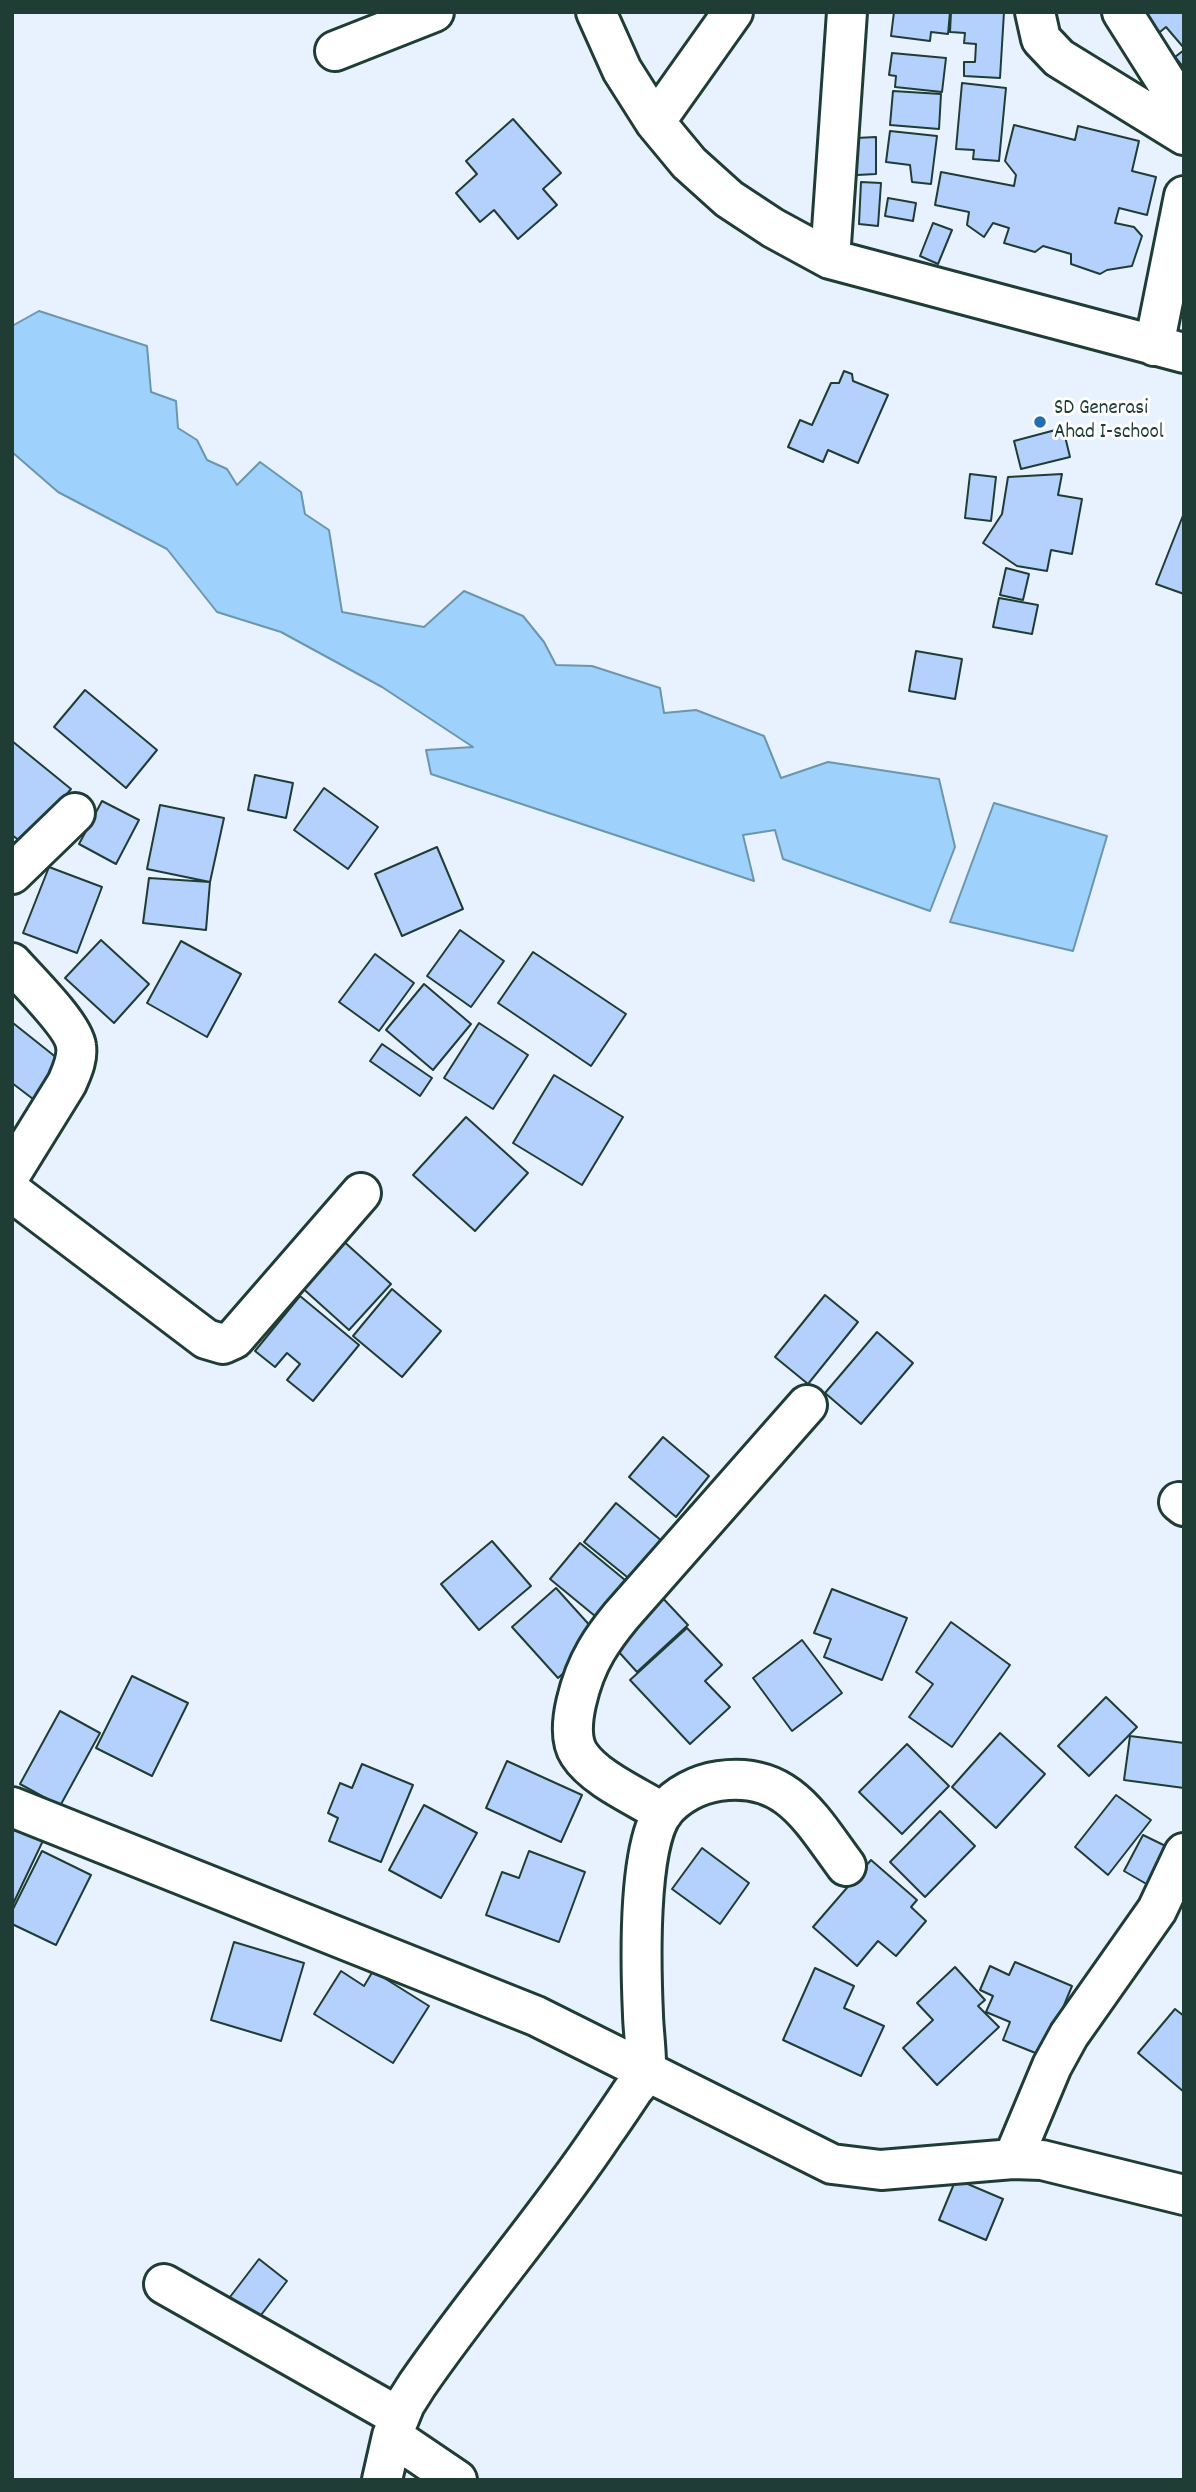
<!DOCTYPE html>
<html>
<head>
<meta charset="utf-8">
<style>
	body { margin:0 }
	#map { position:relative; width:1196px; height:2492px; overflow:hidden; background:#e8f1fe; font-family:Dekko,sans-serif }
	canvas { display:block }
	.frame { position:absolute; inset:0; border:14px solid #1f3d34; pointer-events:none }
</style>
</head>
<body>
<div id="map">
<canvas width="1196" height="2492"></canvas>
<div class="frame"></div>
</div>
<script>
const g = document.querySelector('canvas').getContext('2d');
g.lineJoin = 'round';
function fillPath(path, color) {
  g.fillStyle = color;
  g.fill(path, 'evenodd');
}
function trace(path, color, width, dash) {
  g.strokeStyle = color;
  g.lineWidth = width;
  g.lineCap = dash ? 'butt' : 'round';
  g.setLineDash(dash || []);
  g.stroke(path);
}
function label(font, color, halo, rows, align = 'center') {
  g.font = font + ' Dekko,sans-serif';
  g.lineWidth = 6;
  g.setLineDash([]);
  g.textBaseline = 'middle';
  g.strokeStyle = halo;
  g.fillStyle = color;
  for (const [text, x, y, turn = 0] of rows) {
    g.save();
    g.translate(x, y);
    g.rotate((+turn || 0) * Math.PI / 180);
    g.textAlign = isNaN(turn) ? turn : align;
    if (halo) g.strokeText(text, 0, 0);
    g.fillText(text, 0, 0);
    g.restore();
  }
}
const water = new Path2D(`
	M39,311L147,346L151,392L176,401L178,428L197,440L207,460L227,469L237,485L260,462L301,492L305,514L329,530L342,612L424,627L464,591L523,616L544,642L556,665L592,666L660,688L664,713L696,710L764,736L781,778L828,762L939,779L955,847L930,911L783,859L775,830L743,835L754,881L431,774L426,750L473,747L382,687L281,632L217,612L167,549L58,492L12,452V326Z
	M994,803L1107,836L1073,951L950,922Z`);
fillPath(water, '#9ed1fb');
trace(water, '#6b96ab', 2);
const building = new Path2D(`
	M894,12H950L948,34L931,32L930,41L891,36Z
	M951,12H1004L1000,78L964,76V62H975L976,44L964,43L965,33L950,32Z
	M1135,12H1184V48L1166,27L1155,36Z
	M1184,50V68L1175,57Z
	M892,53L946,58L942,92L895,87L896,76L889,75Z
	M962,83L1006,88L999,161L973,159L974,150L956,149Z
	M893,91L941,94L939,129L890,125Z
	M513,119L561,173L543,189L557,205L518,239L494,210L480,222L456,193L477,174L466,161Z
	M1014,125L1075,140L1078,126L1139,141L1132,171L1156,177L1147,215L1119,208L1115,223L1134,227L1142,236L1132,266L1107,270L1100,274L1071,264V254L1043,246L1035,252L1004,243L1009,228L993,223L984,237L967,225L969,212L935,205L941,172L1014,186L1016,175L1005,161Z
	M890,131L937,136L931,184L912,182L910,165L886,162Z
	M876,137V174L857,175L856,138Z
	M861,182L881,183L878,226L859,224Z
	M888,198L916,203L913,221L885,216Z
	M933,223L952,230L938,264L920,256Z
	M844,371L852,374L853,381L888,395L858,463L828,450L823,462L788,447L800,420L812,425L831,383H839Z
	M1063,428L1070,457L1021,469L1014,441Z
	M970,474L996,477L991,521L965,518Z
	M1062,474L1058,495L1082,499L1072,554L1051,550L1047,571L1017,566L983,543L1002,514L1008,477Z
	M1184,513V594L1156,584Z
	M1006,568L1029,574L1023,600L1000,595Z
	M999,598L1038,605L1032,634L993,627Z
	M916,651L962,659L955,699L909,691Z
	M85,690L157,750L126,788L54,727Z
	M12,741L71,789L25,845L12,835Z
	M255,775L293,783L286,818L248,810Z
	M324,788L378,827L348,869L294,830Z
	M102,801L139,820L116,864L79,844Z
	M160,805L224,818L210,882L147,869Z
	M437,847L463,909L402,936L375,874Z
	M49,867L102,887L77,953L23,933Z
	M149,878L210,882L206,930L143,923Z
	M460,930L504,961L471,1007L427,976Z
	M101,940L149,984L114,1023L65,978Z
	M181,941L241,974L207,1037L147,1003Z
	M533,952L626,1014L591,1066L498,1003Z
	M375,954L414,983L379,1031L339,1002Z
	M424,984L471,1024L433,1070L386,1030Z
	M13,1023L62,1062L33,1099L12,1083Z
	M479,1023L528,1055L493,1109L444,1078Z
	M382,1044L432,1078L420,1096L370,1061Z
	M554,1075L623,1117L582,1185L513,1143Z
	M466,1117L528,1173L475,1231L413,1175Z
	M341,1239L391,1284L349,1330L299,1285Z
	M392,1289L441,1331L402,1377L353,1336Z
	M825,1295L858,1322L808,1384L775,1357Z
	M300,1296L359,1345L313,1401L287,1380L300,1364L287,1353L275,1367L255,1351Z
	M877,1332L913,1363L861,1424L825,1393Z
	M663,1437L709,1476L676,1517L629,1477Z
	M616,1503L668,1546L637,1585L584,1542Z
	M492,1541L531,1586L479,1630L441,1584Z
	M580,1543L625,1580L595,1616L550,1579Z
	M556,1588L602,1639L558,1678L512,1627Z
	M832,1589L907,1618L882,1680L824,1657L831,1639L814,1633Z
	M658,1593L688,1625L637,1672L608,1640Z
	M951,1622L1010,1665L952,1747L909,1717L933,1684L916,1672Z
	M687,1628L722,1665L705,1681L730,1707L690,1744L630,1680Z
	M802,1640L842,1693L792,1731L753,1678Z
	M132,1676L188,1703L152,1776L96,1748Z
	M1106,1697L1137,1727L1089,1776L1058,1746Z
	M60,1711L100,1733L60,1806L20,1784Z
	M1000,1733L1045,1774L996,1828L952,1787Z
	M1130,1736L1184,1743V1788L1124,1780Z
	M907,1744L949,1786L902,1834L859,1792Z
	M507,1761L582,1795L561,1842L486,1808Z
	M362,1764L413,1785L381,1862L329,1841L338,1818L328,1813L340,1783L352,1788Z
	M1116,1795L1151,1820L1108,1875L1075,1847Z
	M424,1805L477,1833L441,1898L389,1870Z
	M12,1811L49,1828L12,1906Z
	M940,1811L975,1846L925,1897L890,1862Z
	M1143,1835L1182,1854L1162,1893L1124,1871Z
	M702,1848L749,1883L720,1924L672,1889Z
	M42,1851L91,1875L56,1945L12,1924V1911Z
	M529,1851L585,1872L559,1942L486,1915L502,1872L519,1878Z
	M871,1860L917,1900L911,1907L926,1921L896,1956L878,1941L857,1966L813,1927Z
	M234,1942L304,1963L281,2041L211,2020Z
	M1015,1962L1072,1986L1043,2056L1003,2040L1010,2022L986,2012L993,1996L980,1990L990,1966L1009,1975Z
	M955,1967L985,2000L978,2006L999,2027L937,2085L903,2048L933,2020L917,2003Z
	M815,1968L854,1986L844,2008L884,2026L861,2076L783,2040Z
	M341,1971L364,1986L373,1971L429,2006L393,2063L314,2014Z
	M1175,2009L1184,2016V2092L1138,2053Z
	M956,2179L1003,2199L986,2240L939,2220Z
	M259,2259L287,2281L258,2319L230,2297Z`);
fillPath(building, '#b4d0fd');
trace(building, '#1f3d34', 2);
const minor = new Path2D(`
	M596,12L622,70L655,122L689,163L729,199L773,228L830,259L1184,353
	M1035,12L1041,39L1059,58L1184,135
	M1122,12L1184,110
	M335,51L434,12
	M655,122L733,12
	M830,259L847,12
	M1154,346L1184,196
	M12,874L75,813
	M12,963C27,980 74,1026 76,1046C78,1059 72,1071 67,1083L12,1172
	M12,1192L206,1339L223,1344L234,1339L361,1193
	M1179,1502L1184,1506
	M12,1807L536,2016L832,2164L881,2170L1013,2159L1042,2160L1184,2195
	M663,1813C638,1797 595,1779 579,1754C563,1730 582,1675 596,1651C603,1639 612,1627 621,1616L807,1405
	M1013,2159L1052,2066L1069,2035L1157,1910L1184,1853
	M164,2284L399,2417
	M392,2436L457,2480
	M382,2480L392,2436L405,2404L417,2385C476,2299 545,2221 603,2134C613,2120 623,2105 633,2090C637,2085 643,2079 645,2073C648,2064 643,2027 643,2015C641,1970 637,1846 664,1811C677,1795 698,1784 719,1781C787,1771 811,1819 846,1866`);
trace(minor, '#1f3d34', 44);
trace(minor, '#fff', 38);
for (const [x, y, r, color] of [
	[1040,422,7,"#1f6fb2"]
]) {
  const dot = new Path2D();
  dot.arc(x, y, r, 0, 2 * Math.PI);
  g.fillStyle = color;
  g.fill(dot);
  trace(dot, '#fff', 2.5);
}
label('21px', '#1f3d34', '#fff', [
	["SD Generasi",1054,410],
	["Ahad I-school",1054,434]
], 'left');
</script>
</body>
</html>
